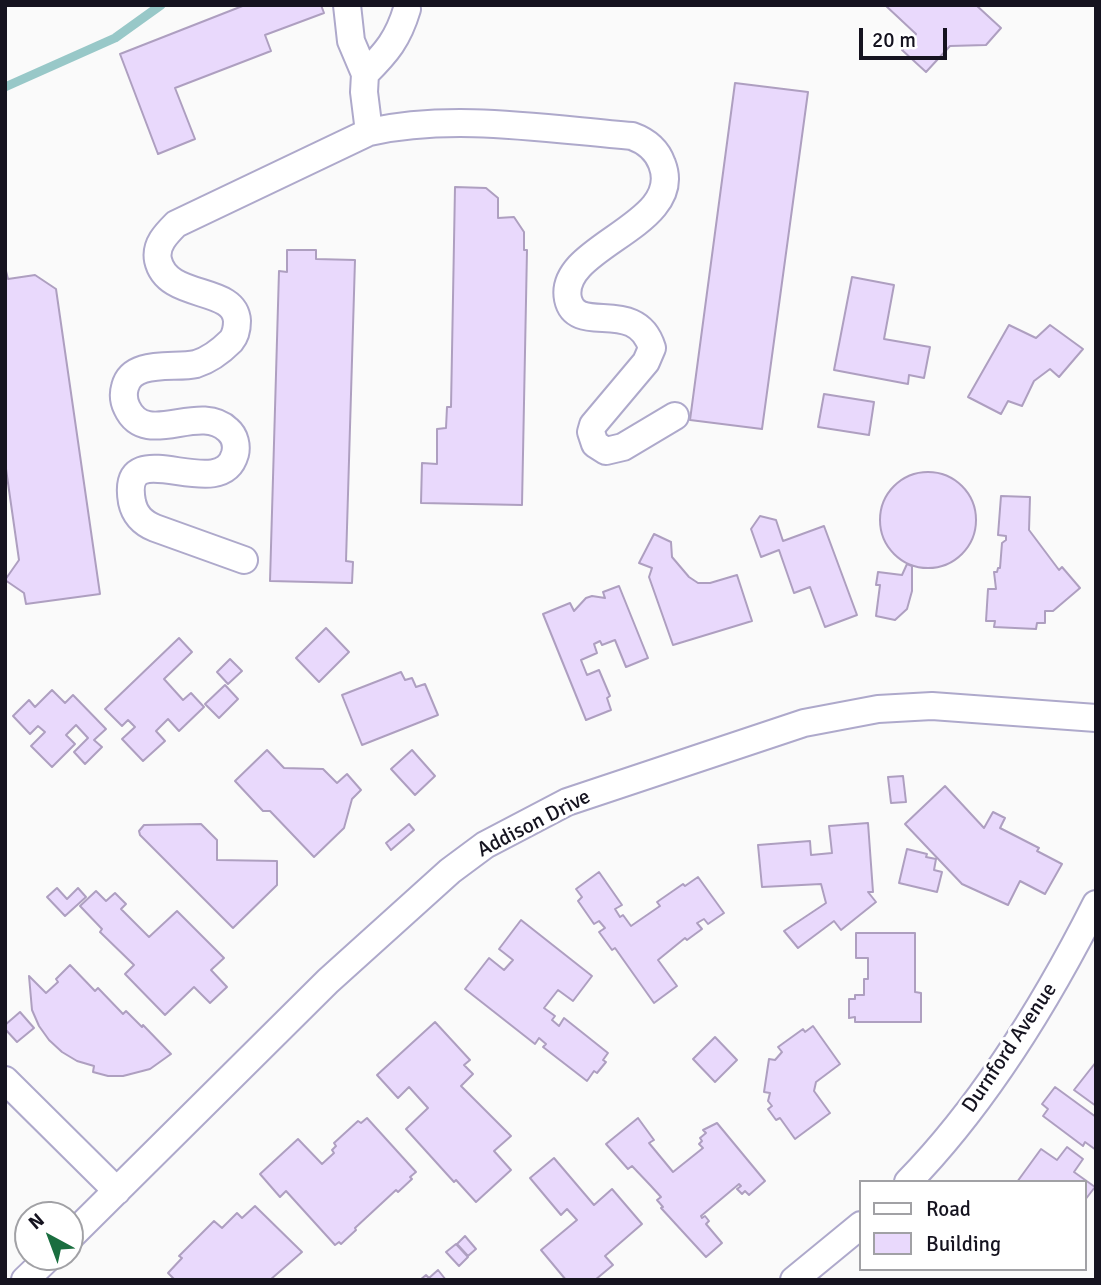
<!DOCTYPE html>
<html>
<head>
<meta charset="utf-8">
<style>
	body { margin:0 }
	#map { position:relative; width:1101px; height:1285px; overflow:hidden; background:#fafafa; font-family:Signika,sans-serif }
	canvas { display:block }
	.frame { position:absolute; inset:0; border:7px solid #15131f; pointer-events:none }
	.legend { position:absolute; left:859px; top:1180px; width:228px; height:91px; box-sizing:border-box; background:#fff; border:2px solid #a1a1a5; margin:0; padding:9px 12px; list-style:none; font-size:21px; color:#15131f }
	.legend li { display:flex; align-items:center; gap:14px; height:35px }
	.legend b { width:35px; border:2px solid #a1a1a5 }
	.north { position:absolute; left:14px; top:1201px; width:70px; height:70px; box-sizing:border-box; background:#fff; border:2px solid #a1a1a5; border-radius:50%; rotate:319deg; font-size:19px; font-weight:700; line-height:28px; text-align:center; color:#15131f }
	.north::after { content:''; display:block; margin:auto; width:24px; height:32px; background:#1a6e3f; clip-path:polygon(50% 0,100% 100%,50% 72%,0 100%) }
	.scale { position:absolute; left:859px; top:28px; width:88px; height:32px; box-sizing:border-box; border:4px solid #15131f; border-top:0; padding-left:9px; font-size:21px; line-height:24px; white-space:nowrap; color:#15131f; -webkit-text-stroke:5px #fff; paint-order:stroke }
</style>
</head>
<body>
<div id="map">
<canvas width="1101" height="1285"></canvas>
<div class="frame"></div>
<ul class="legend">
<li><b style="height:9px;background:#fff"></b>Road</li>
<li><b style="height:19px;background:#e9d9fc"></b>Building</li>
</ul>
<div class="north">N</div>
<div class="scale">20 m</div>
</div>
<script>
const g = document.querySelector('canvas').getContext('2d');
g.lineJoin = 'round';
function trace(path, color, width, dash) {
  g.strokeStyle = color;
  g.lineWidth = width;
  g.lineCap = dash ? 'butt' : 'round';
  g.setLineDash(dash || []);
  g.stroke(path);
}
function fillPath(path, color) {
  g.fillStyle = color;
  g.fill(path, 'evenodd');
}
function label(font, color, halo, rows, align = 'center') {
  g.font = font + ' Signika,sans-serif';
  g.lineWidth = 6;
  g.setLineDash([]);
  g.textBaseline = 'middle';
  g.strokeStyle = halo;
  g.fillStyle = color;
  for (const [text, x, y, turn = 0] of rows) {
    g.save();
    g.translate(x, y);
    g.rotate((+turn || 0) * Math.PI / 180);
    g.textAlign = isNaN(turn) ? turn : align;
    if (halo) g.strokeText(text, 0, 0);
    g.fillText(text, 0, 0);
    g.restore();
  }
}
trace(new Path2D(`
	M5,87L115,38L161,5`), '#98c8c8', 9);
const building = new Path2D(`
	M245,5H321L324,13L265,35L271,51L175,88L195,139L158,154L120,54Z
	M885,5H976L1001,28L986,45L950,46L926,72L902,50L916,34Z
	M735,83L808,92L762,429L690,420Z
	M455,187L486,188L498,198V218L514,217L524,232V250H527L522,505L421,503L422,463L437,464V429L446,428L447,407H451Z
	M287,250H316V259L355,260L346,561L353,562L352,583L270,581L279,271L287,272Z
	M5,267L8,279L35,275L56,289L100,594L26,604L24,593L5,580L19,560L5,462Z
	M852,277L894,285L884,339L930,347L924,378L909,375L908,384L834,370Z
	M1009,325L1036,338L1050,325L1083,349L1059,377L1050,369L1034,381L1022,406L1008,401L1001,414L968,397Z
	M824,394L874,402L869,435L818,427Z
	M880 520a48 48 0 1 1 96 0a48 48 0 1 1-96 0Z
	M1001,496L1030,497L1029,530L1059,570L1062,567L1080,588L1053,611H1045V623H1037L1036,629L994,627L995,621H986L988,589H996L994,572H997L998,568H1000L1002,543L1006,540V536L998,535Z
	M760,516L776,520L783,541L824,526L857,615L825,627L810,587L794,593L779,550L761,557L751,529Z
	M654,534L671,542L672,557L689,577L698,583H710L737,575L752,621L673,645L649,577L652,568L639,563Z
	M907,564L912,566V591L907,609L895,620L876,616L880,585H876L878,572L902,575Z
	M619,586L648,658L626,667L615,640L602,645L600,641L594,644L597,653L581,660L587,675L599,670L610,696L607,698L611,710L586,720L543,614L570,603L574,611L586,598L592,596L605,598L603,592Z
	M326,628L349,652L319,682L296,658Z
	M179,638L192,652L164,679L183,700L191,693L204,707L179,731L168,719L156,731L165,741L143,761L122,739L135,727L128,720L122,726L105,709Z
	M230,659L242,671L228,684L217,672Z
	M401,672L405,680L412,678L416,687L425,684L438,715L362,745L342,695Z
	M225,685L238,699L219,718L205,704Z
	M52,690L65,703L73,695L106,729L94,740L102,747L85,764L74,752L88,738L76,725L66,735L75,744L52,767L31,746L45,732L38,726L30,734L13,716L29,700L35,707Z
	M267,750L284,768L323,769L337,783L347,774L361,790L352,799L344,828L314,857L270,811H263L235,781Z
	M412,750L435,776L415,795L391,769Z
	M903,776L906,802L891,803L888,777Z
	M945,786L984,828L993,812L1005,818L1000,828L1039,848L1037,851L1062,864L1045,894L1020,881L1008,905L962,884L905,824Z
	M868,823L873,892H868L876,902L841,930L834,921L798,948L784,931L826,903L821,884L762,887L758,845L810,841L811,855L832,853L829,826Z
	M201,824L217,840V860L277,861V885L233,928L140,835L139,831L144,825Z
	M409,824L414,830L391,850L386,843Z
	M907,849L927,854L926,857L936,859L934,870L942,872L937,892L899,883Z
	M599,872L622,905L615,909L620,917L623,915L631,926L660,906L657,902L683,884L685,886L698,877L724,913L708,924L704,919L697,923L702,929L687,940L685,938L658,960L677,986L654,1003L615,948L612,950L599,932L605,928L599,921L594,924L578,901L582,897L576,889Z
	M57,888L67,899L78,888L86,897L65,916L47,897Z
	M96,891L106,901L115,893L126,904L121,909L149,937L177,911L224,958L211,970L227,987L210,1003L194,987L165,1015L125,974L134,965L100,932L102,929L80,906Z
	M521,920L592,976L573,1001L558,990L544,1008L555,1016L552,1020L559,1026L564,1018L608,1053L603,1060L606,1062L597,1073L594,1071L587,1081L543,1047L546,1044L539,1038L535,1044L465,989L489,958L504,970L513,960L499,949Z
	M856,933H915V992L921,993V1022H855V1017L849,1018V999H855V995H864V979H868V958H856Z
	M70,965L95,991L98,988L123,1014L126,1011L142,1027L143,1025L171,1054L150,1069L123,1076H108L93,1072L94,1066L77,1061L62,1052L49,1040L39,1026L32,1010L29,976L46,993L58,982L56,979Z
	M20,1012L34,1028L17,1042L5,1029V1025Z
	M435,1022L470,1060L464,1065L473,1074L461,1086L511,1136L494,1151L511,1170L476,1202L456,1180L454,1182L406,1129L428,1108L409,1087L398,1098L377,1075Z
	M813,1026L840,1064L816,1082L814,1091L830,1113L795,1139L780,1118L776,1120L768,1109L772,1106L768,1101L770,1093L764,1092L769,1059L775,1060L782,1052L778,1047L803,1029L805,1032Z
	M715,1037L737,1060L715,1082L693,1059Z
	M1096,1062V1106L1074,1090Z
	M1055,1087L1096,1117V1150L1085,1142L1083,1146L1043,1116L1048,1109L1042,1104Z
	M367,1118L416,1172L410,1177L412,1179L398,1192L396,1190L355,1228L356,1230L341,1244L339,1242L335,1245L286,1191L280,1197L260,1174L298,1139L322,1164L334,1153L332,1150L336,1146L334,1143L358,1121L361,1123Z
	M638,1118L654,1140L649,1143L673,1172L703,1148L699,1144L702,1141L700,1138L706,1133L703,1130L717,1123L765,1181L749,1195L745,1191L742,1194L737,1189L741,1186L739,1184L701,1216L702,1218L705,1216L709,1221L706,1224L722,1243L706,1257L661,1208L663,1207L657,1200L661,1197L651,1186L632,1166L628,1169L606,1144Z
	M1067,1147L1083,1159L1074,1172L1095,1187L1085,1200V1182H1017L1041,1149L1057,1160Z
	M554,1158L594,1205L612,1189L642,1224L605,1256L613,1265L595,1280H566L541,1250L577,1220L567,1209L561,1215L530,1178Z
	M255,1206L302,1252L270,1280H175L168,1273L182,1258L179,1256L214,1221L222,1228L237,1213L242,1218Z
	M465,1236L476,1249L468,1256L457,1244Z
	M456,1244L468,1257L459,1266L446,1252Z
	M438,1270L446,1280H420L426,1275L429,1278Z`);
fillPath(building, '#e9d9fc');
trace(building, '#ae9fc0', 2);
const street = new Path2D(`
	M347,5L351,41L365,74L364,92L369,132C454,113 546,129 632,136C646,141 657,150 662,164C686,226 557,246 568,299C576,337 636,296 652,348L646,362L593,425L591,432L595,444L606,451L623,447L675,416
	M365,74C387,52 398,39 407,9
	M244,560L155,528C143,523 135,516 132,502C119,429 220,507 235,454C237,446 235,436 228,430C199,402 146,449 127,408C124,402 123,394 125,387C132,359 174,369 196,364C209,360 221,351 231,341C236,335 237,329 237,321C235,285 167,301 158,260C155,245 166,234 176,224L369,132
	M5,1080L117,1191
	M908,1182C984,1104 1047,1001 1096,904
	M70,1237L328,981L450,871L485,845L567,802L804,723L878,709L932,706L1096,718
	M25,1280L49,1257
	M794,1280L861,1225`);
trace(street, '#aea9cb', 30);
trace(street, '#fff', 26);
label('21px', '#15131f', '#fff', [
	["Addison Drive",534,824,-27],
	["Durnford Avenue",1010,1048,-56]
]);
</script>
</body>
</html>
